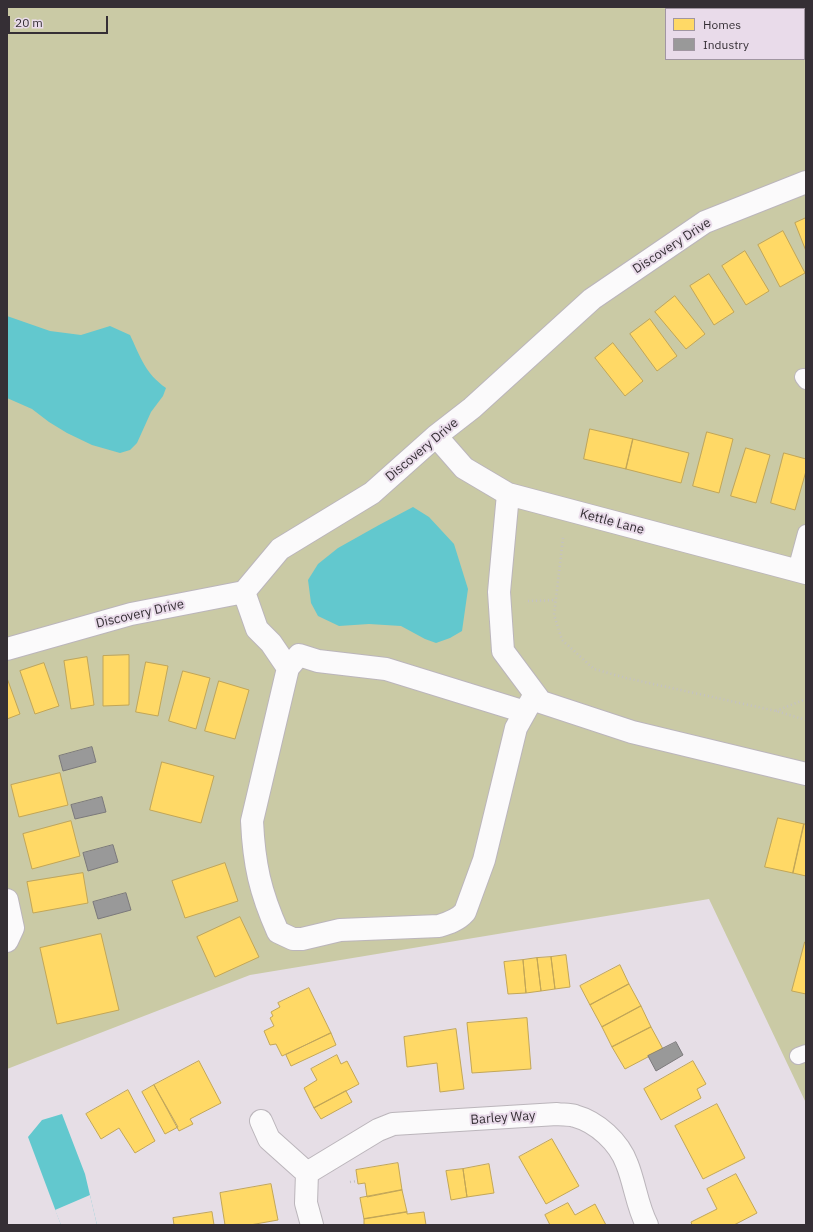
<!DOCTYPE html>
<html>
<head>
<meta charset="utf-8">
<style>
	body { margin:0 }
	#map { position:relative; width:813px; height:1232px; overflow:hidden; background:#e6dee6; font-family:"IBM Plex Sans",sans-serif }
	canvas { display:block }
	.frame { position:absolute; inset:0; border:8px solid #352f35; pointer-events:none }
	.legend { position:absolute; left:665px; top:8px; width:140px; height:52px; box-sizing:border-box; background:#e9dbea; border:1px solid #a196a2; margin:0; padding:5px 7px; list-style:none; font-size:12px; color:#352f35 }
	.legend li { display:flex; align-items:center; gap:8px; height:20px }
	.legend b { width:20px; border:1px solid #a196a2 }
	.scale { position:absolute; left:8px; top:16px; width:100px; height:18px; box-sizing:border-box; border:2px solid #352f35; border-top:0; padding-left:5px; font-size:12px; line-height:14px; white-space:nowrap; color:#352f35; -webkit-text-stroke:3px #e9dbea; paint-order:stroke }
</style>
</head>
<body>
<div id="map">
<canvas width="813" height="1232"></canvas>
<div class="frame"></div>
<ul class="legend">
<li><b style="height:11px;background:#ffd966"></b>Homes</li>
<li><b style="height:11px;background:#999"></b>Industry</li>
</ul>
<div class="scale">20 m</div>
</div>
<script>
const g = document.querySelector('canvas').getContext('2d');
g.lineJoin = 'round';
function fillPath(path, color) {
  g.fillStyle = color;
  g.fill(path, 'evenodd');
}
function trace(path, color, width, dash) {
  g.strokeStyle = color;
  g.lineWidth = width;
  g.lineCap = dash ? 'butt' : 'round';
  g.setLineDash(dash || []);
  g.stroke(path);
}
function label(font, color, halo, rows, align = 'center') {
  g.font = font + ' "IBM Plex Sans",sans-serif';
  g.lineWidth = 4;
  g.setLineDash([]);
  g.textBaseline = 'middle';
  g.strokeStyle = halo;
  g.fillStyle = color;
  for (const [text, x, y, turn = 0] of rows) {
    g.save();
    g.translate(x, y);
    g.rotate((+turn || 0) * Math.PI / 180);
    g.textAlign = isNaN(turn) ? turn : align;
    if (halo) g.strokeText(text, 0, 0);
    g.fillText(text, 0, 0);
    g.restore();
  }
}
fillPath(new Path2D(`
	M7,7H806V1103L709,899L250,975L7,1069ZM666,9H804V59H666Z`), '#cacaa5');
fillPath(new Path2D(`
	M7,316L50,331L81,335L110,326L130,335C141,358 145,373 166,388L163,396L151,412L137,443L130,450L120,453L92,445L67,433L49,422L32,409L7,398Z
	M413,507L429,517L454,544L468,589L462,631L450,638L436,643L425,639L401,626L369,624L339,626L318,616L311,603L308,580L318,564L338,548L379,525Z
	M62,1114L85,1174L97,1225H61L28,1137L42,1120Z`), '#62c8ce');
fillPath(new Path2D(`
	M90,1195L97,1225H61L55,1210Z`), '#e6dee6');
const homes = new Path2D(`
	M806,218V251L795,223Z
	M783,231L805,273L780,287L758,245Z
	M745,251L769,291L746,305L722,266Z
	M709,274L734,312L714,325L690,286Z
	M675,296L705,334L686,349L655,312Z
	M650,319L677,356L657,371L630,334Z
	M613,343L643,381L625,396L595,358Z
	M590,429L633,439L626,469L584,459Z
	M707,432L733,439L719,493L693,486Z
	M633,439L689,453L681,483L626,469Z
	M746,448L770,455L756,503L731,496Z
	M784,453L806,459V471L795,510L771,503Z
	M129,655V705L103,706V656Z
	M87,657L94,705L71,709L64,661Z
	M146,662L168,666L158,716L136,712Z
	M44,663L59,706L35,714L20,671Z
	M183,671L210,678L196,729L169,721Z
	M7,678L20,714L7,719Z
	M219,681L249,690L235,739L205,731Z
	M162,762L214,776L201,823L150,810Z
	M60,773L68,805L19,817L11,785Z
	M778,818L804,824L793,873L765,867Z
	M71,821L80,856L32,869L23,834Z
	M804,824H806V876L793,873Z
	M225,863L238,901L185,918L172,881Z
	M83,873L88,903L33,913L27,882Z
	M240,917L259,957L215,977L197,937Z
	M101,934L119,1010L57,1024L40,948Z
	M805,942H806V994L792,991Z
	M566,955L570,987L555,989L551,957Z
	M551,957L555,989L541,991L537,958Z
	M537,958L541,991L526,993L523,960Z
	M523,960L526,993L508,994L504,962Z
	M620,965L629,984L590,1005L580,986Z
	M629,984L641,1006L602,1027L590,1005Z
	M309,988L331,1033L282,1056L276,1044L270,1045L264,1031L274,1026L270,1018L273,1016L271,1012L280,1007L278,1003Z
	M641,1006L651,1027L612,1047L602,1027Z
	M527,1018L531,1069L472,1073L467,1023Z
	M651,1027L663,1049L625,1069L612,1047Z
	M456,1029L464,1089L440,1092L437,1063L407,1067L404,1037Z
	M331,1033L336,1045L291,1066L286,1055Z
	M337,1055L341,1064L347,1061L359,1084L314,1108L304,1088L317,1080L311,1069Z
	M199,1061L221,1103L190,1119L193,1124L179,1131L154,1085Z
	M693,1061L706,1084L697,1089L701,1098L661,1120L644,1089Z
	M154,1085L178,1127L165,1134L142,1092Z
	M128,1090L155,1141L135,1153L119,1128L101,1139L86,1114Z
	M346,1091L352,1102L321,1119L314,1108Z
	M717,1104L745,1158L703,1179L675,1126Z
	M552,1139L579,1186L546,1204L519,1157Z
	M398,1163L402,1190L367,1197L365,1183L358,1184L356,1170Z
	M489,1164L494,1193L467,1197L463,1169Z
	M463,1169L467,1197L451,1200L446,1171Z
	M736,1174L757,1213L734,1225H692L691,1222L717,1209L707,1189Z
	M271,1184L278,1220L250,1225H225L220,1193Z
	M402,1190L407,1212L364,1219L360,1198Z
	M568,1203L575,1215L595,1204L606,1225H550L545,1215Z
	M212,1212L214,1225H174L173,1218Z
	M407,1212V1214L424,1212L426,1225H364V1219Z`);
fillPath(homes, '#ffd966');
trace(homes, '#c2a657', 1);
const industry = new Path2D(`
	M92,747L96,762L63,771L59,756Z
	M102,797L106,812L75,819L71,805Z
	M113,845L118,862L88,871L83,853Z
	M126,893L131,910L98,919L93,902Z
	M676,1042L683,1055L656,1071L648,1056Z`);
fillPath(industry, '#999');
trace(industry, '#7b797b', 1);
const lane = new Path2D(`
	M803,377L806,381
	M796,570L806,533
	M798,1056L806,1053`);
const street = new Path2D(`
	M436,436L464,468L508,494L806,573
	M508,494L499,592L503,651L541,702L632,732L806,774
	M244,592L257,629L271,643L288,668
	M7,649L131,614L244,592L280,549L372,493L436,436L472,408L592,299L705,222L806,182
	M525,712L386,669L318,661L299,655L288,668L252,821C254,864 260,892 278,932L293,939H302L340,930L439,926C449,923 458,920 465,912L484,860L516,728L535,694
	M7,900L13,928L7,941
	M261,1121L269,1139L307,1173L306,1203L312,1225
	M307,1173L378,1130L393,1124L557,1114C562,1115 569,1114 575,1116C597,1122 619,1142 627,1164C635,1184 637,1206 647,1225`);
trace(lane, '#bbb5bb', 18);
trace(street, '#bbb5bb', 24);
trace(new Path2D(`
	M563,538L554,615L562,640L594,669L626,678L776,711L806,720
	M528,601L556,600
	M776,711L806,699
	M350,1182L358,1181`), '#c4c1c4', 2.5, [1, 3]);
trace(lane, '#fbfafb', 16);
trace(street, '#fbfafb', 22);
label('13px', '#352f35', '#e9dbea', [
	["Discovery Drive",672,246,-33],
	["Discovery Drive",422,450,-40],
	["Kettle Lane",612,522,15],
	["Discovery Drive",140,614,-13],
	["Barley Way",503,1118,-4]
]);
</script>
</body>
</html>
